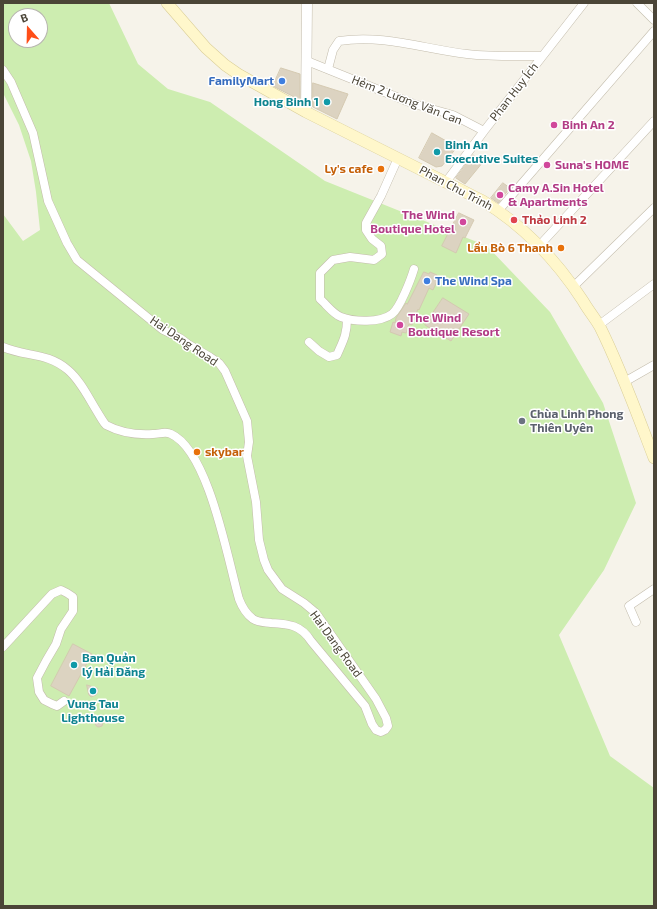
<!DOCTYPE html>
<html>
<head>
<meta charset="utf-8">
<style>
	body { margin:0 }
	#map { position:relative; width:657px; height:909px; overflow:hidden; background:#f6f3ea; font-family:"Exo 2",sans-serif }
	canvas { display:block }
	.frame { position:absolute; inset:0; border:4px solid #4b4537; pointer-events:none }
	.north { position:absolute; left:8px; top:8px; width:40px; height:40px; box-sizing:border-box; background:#fff; border:1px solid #b7b5af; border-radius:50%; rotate:340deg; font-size:11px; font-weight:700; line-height:16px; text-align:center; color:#4b4537 }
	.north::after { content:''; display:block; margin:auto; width:14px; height:18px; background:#ff4e18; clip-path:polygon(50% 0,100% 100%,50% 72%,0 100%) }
</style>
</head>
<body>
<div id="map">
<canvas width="657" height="909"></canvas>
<div class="frame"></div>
<div class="north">B</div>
</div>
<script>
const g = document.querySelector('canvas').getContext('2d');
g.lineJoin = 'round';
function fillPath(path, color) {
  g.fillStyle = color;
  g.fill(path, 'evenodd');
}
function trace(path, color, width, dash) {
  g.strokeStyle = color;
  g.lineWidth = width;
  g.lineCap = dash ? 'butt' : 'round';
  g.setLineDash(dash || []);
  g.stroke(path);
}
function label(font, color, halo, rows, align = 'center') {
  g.font = font + ' "Exo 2",sans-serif';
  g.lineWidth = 3;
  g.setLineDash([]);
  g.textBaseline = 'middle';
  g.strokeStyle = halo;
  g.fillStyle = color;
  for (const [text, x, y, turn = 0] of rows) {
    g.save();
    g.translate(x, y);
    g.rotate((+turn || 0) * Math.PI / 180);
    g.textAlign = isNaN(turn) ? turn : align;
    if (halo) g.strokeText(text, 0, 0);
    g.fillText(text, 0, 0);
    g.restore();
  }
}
fillPath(new Path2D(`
	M3,3H109L138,64L168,89L210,102L325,181L487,246L550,312L603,403L636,503L604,570L559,635L610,756L654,788V906H3V214L23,241L40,230L36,192L31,161L19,125L3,93ZM16,16H40V40H16Z`), '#cdedb0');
const building = new Path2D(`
	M281,68L300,74V100L273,86Z
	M313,83L348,94L337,119L313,107Z
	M432,133L457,147L442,166L436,167L419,158Z
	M473,155L483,162L465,184L456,178Z
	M503,183L510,188L498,203L491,198Z
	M459,213L474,220L465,238L463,237L456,253L442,246Z
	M424,272L429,274L430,272L437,275L436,278L438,279L433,290L429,288L419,310L418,309L412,325L409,324L406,333L402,332L401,336L390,332L393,322L395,323L396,318L406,303L407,304Z
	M443,298L469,314L451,341L425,325Z
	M73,644L92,654L69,696L51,686Z
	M87,685L97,688L98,691L96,695L91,697L89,695Z
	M95 723a4 4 0 1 1 8 0a4 4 0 1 1-8 0Z`);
fillPath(building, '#dcd3c1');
trace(building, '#d4c9b1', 1);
const minor = new Path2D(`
	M637,3L654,20
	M307,61L414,104L453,115L484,131
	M328,69L333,50L339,41C383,34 424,49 467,54C492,57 517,56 542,56
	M3,70L11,82L33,133L48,201L67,243L77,260L163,330L180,338L188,344L210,357L219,363L225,371L247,421L249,442L247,456L256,502L259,540L264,560L268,570L282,589L304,603L316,613L376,699L386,718L388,726L385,730L381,732L376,730L372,724L365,706L311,641C301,625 289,624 271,623C265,622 259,623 253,619C246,614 242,607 239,599C228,561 209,451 171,434C166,431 159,434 153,434C137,435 121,433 106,425C103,422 100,416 98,413C89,399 81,381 68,370C47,352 26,357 3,347
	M398,158L381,196L366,223V230L372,239L381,246L382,254L374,260L350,257L333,260L320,273V299C326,304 333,314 341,317C354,322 380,323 392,314C400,308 411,279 414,269
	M446,182L484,131L584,3
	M498,211L654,31
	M539,246L654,121
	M574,286L654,208
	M599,325L654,284
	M309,342L319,351L329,357L337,355C343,341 347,335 347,319
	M626,381L654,365
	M636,622L629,606L654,589
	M3,647L52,594L61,590L67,593L73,597V611L61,629L56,644L46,661L37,678L39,692L44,700L52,704L57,706L64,701`);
const tertiary = new Path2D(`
	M306,112L307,3`);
const secondary = new Path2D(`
	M167,3L206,48L225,65L238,74L306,112L483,201C524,226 557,261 583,301C588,310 595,318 600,327C621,369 637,414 654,458`);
trace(minor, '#c3bcac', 9);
trace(tertiary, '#c3bcac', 11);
trace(secondary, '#d9cd97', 12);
trace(minor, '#fff', 8);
trace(tertiary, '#fff', 10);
trace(secondary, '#fff7cb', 11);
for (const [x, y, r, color] of [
	[282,81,4,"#3f7fe0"],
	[327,102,4,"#0f9aa8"],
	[554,125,4,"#d1479c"],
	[437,152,4,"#0f9aa8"],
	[547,165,4,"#d1479c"],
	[381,169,4,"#e8710a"],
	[500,195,4,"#d1479c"],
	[514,220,4,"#e0444e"],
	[463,222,4,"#d1479c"],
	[561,248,4,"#e8710a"],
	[427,281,4,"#3f7fe0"],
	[400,325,4,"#d1479c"],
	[522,421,4,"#6b7280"],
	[197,452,4,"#e8710a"],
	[74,665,4,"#0f9aa8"],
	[93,691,4,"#0f9aa8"]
]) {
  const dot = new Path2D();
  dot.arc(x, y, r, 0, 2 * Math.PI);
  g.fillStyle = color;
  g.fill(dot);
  trace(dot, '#fff', 1.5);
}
label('bold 12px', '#366cbe', '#fff', [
	["FamilyMart",274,81],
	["The Wind Spa",435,281,"left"]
], 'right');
label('12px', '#4b4537', '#fff', [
	["Phan Huy Ích",514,92,-52],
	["Hẻm 2 Lương Văn Can",407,100,21],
	["Phan Chu Trinh",456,188,28],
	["Hai Dang Road",184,341,34],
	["Hai Dang Road",336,644,54]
]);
label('bold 12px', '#0d838f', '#fff', [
	["Hong Binh 1",319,102,"right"],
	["Binh An",445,145],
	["Executive Suites",445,159],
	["Ban Quản",82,658],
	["lý Hải Đăng",82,672],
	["Vung Tau",93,704,"center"],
	["Lighthouse",93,718,"center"]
], 'left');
label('bold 12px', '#b23c85', '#fff', [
	["Binh An 2",562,125],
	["Suna's HOME",555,165],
	["Camy A.Sin Hotel",508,188],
	["& Apartments",508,202],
	["The Wind",455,215,"right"],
	["Boutique Hotel",455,229,"right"],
	["The Wind",408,318],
	["Boutique Resort",408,332]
], 'left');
label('bold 12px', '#c56008', '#fff', [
	["Ly's cafe",373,169],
	["Lẩu Bò 6 Thanh",553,248],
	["skybar",205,452,"left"]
], 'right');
label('bold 12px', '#be3a42', '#fff', [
	["Thảo Linh 2",522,220]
], 'left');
label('bold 12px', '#5b616d', '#fff', [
	["Chùa Linh Phong",530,414],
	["Thiên Uyên",530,428]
], 'left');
</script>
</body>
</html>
